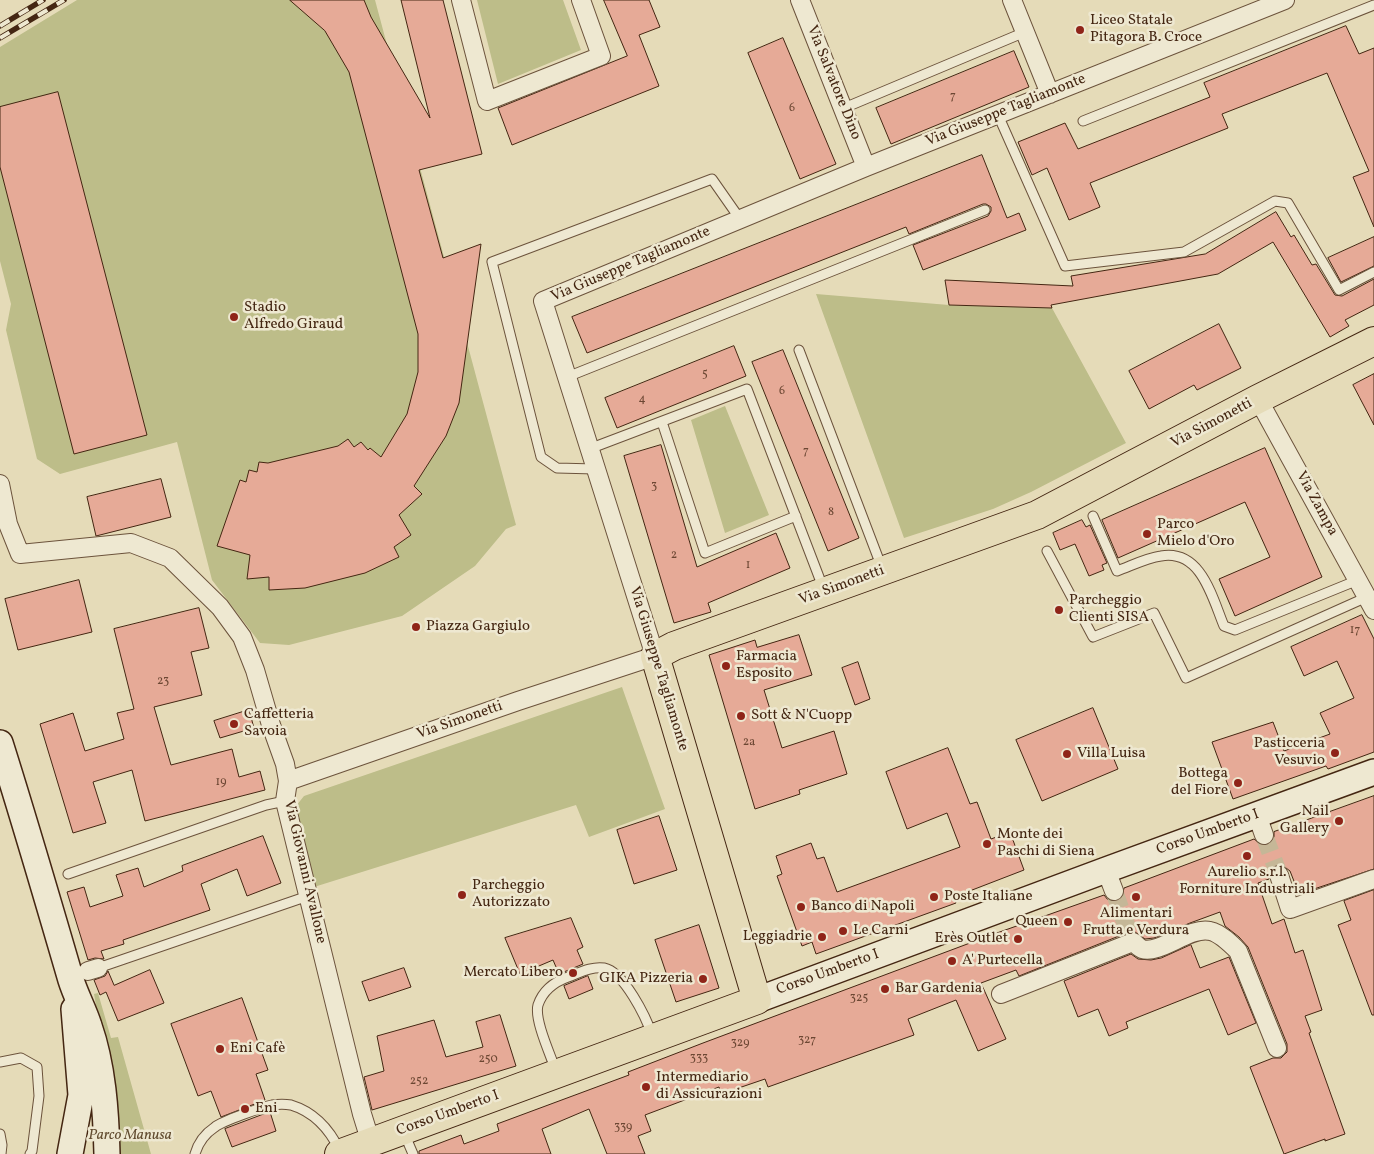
<!DOCTYPE html>
<html>
<head>
<meta charset="utf-8">
<style>
	body { margin:0 }
	canvas { display:block; background:#e5dbb8 }
</style>
</head>
<body>
<canvas width="1374" height="1154"></canvas>
<script>
const g = document.querySelector('canvas').getContext('2d');
g.lineJoin = 'round';
function fillPath(path, color) {
  g.fillStyle = color;
  g.fill(path, 'evenodd');
}
function trace(path, color, width, dash) {
  g.strokeStyle = color;
  g.lineWidth = width;
  g.lineCap = dash ? 'butt' : 'round';
  g.setLineDash(dash || []);
  g.stroke(path);
}
function label(font, color, halo, rows, align = 'center') {
  g.font = font + ' Vollkorn,serif';
  g.lineWidth = 5;
  g.setLineDash([]);
  g.textBaseline = 'middle';
  g.strokeStyle = halo;
  g.fillStyle = color;
  for (const [text, x, y, turn = 0] of rows) {
    g.save();
    g.translate(x, y);
    g.rotate((+turn || 0) * Math.PI / 180);
    g.textAlign = isNaN(turn) ? turn : align;
    if (halo) g.strokeText(text, 0, 0);
    g.fillText(text, 0, 0);
    g.restore();
  }
}
fillPath(new Path2D(`
	M77,0H375L516,525L506,529L475,566L402,616L289,645L260,643L212,580L177,442L60,474L37,459L6,330L11,304L0,261V47Z
	M477,0H563L581,50L498,84Z
	M816,294L949,305L1052,308L1126,443L1031,492L993,509L904,538Z
	M725,406L769,515L725,533L691,420Z
	M622,687L665,809L589,837L576,805L314,887L295,816L296,806L304,796Z
	M98,993L111,1038L118,1037L151,1154H116L107,1067L94,994Z`), '#bdbd89');
const building = new Path2D(`
	M290,0H364L371,17L430,118L401,0H443L482,154L419,170L443,258L481,244L459,403L446,436L414,486L422,494L399,515L411,535L394,547L399,557L365,573L305,588L269,590V577L247,579L250,555L217,546L240,480L246,482L249,470L257,472L259,462L268,463L338,446L348,439L354,447L361,442L368,450L370,448L381,457L407,414L418,372V334L349,72L325,31Z
	M604,0H649L660,27L639,35L659,86L512,145L498,108L627,56Z
	M1346,26L1359,54L1374,48V227L1353,177L1369,171L1327,73L1222,114L1228,128L1090,183L1100,207L1069,220L1047,168L1032,175L1018,142L1065,123L1078,149L1210,97L1204,83Z
	M783,38L836,164L800,179L748,53Z
	M1014,51L1029,87L891,144L876,108Z
	M58,92L147,435L74,454L0,167V107Z
	M982,155L1007,218L1019,213L1026,230L923,270L913,245L988,216L991,211V207L986,204H983L909,234L906,227L587,353L572,317Z
	M1276,212L1291,237L1294,235L1312,265L1316,264L1335,295L1342,296L1374,279V305L1345,320L1349,326L1330,337L1273,242L1218,274L1051,305L1052,308L949,305L945,280L1073,286L1071,276L1205,254Z
	M1374,237V266L1341,282L1328,258Z
	M1219,324L1241,368L1197,390L1194,385L1149,409L1129,371Z
	M734,346L746,376L617,428L605,398Z
	M783,350L859,538L828,551L752,362Z
	M1374,374V425L1353,385Z
	M661,445L697,567L776,533L790,568L708,603L711,612L674,623L624,456Z
	M1265,448L1322,577L1235,616L1219,579L1270,557L1245,502L1118,558L1102,520Z
	M161,479L171,517L96,536L87,497Z
	M1082,520L1086,527L1090,525L1107,563L1102,565L1104,570L1089,576L1075,544L1060,550L1053,533Z
	M79,580L92,632L18,650L5,599Z
	M199,608L209,648L191,652L202,695L154,707L171,765L232,749L239,777L260,771L265,790L145,821L132,770L93,782L106,823L73,833L40,724L73,713L85,751L124,739L117,713L134,709L114,629Z
	M1362,615L1374,639V752L1328,769L1326,766L1233,799L1212,742L1273,722L1284,751L1330,734L1320,713L1354,698L1337,661L1304,676L1291,647Z
	M799,635L812,675L764,690L782,748L834,731L847,774L799,790L800,794L755,809L709,655L755,640L757,647Z
	M858,662L870,699L855,705L842,668Z
	M1093,708L1118,769L1042,801L1016,740Z
	M249,710L254,728L220,738L214,721Z
	M948,748L970,804L977,802L991,839L1010,832L1024,870L954,897L956,903L816,954L812,942L802,946L777,876L782,874L776,856L811,843L817,859L824,857L837,892L960,847L947,813L907,829L886,772Z
	M1374,796V869L1299,894L1290,871L1282,865H1276L1271,868L1269,873V879L1258,883L1272,924L1284,919L1295,953L1303,950L1322,1010L1305,1016L1311,1032L1309,1033L1345,1134L1325,1141V1139L1284,1154L1250,1067L1273,1058H1281L1287,1052V1044L1248,947L1239,937L1225,926L1220,912L1190,923L1154,938L1145,939L1135,932H1129L1019,976L1016,970L981,983L1006,1039L978,1051L956,1000L908,1019L914,1035L768,1087L765,1079L721,1094L719,1087L645,1115L651,1131L638,1136L645,1154H607L589,1109L542,1129L551,1154H419V1151L461,1135L464,1144L499,1131L497,1124L629,1075L628,1072L703,1043L994,934L1104,895L1108,900L1117,901L1122,897L1124,888L1254,839L1262,845H1268L1274,837V832Z
	M659,816L677,870L634,884L617,830Z
	M263,836L281,883L247,896L237,869L201,884L210,910L123,940L124,944L101,951L104,959L95,958L88,960L67,892L84,887L90,907L123,896L116,875L138,868L144,887L183,871L182,866Z
	M1374,890V1015H1372L1338,925L1351,920L1344,901Z
	M571,918L583,947L577,950L583,964L559,974L553,960L520,974L505,938Z
	M699,925L719,988L676,1002L655,940Z
	M1191,945L1200,968L1229,957L1256,1023L1228,1035L1209,989L1126,1022L1128,1028L1109,1036L1098,1009L1078,1017L1064,981L1131,954L1138,959L1151,960L1161,958Z
	M404,968L411,987L369,1001L362,982Z
	M150,970L164,1003L118,1021L106,992L100,995L94,980L105,976L108,971L114,985Z
	M588,976L593,989L569,999L564,986Z
	M242,998L268,1070L256,1074L265,1100L221,1117L211,1091L198,1096L171,1024Z
	M500,1015L516,1066L372,1110L364,1077L384,1071L377,1036L434,1020L446,1057L483,1047L476,1022Z
	M270,1112L276,1131L232,1147L225,1129Z`);
fillPath(building, '#e6aa97');
trace(building, '#442612', 1);
trace(new Path2D(`
	M1264,835L1279,875
	M1114,891L1128,930`), '#c5b797', 18, [18, 9]);
const lane = new Path2D(`
	M844,108L1025,32
	M998,115L1065,266L1184,252L1275,201L1288,203L1339,290L1374,272
	M1083,121L1374,5
	M799,350L882,568
	M567,377L985,210
	M662,422L705,553L796,516
	M589,449L747,389L824,590
	M595,469L557,468L541,457L492,262L712,179L740,219
	M1093,516L1117,571C1131,566 1146,558 1161,556C1201,549 1212,597 1224,626L1235,630L1358,580
	M1047,551L1093,637L1154,613L1186,678L1367,597
	M68,874L266,805L285,801
	M98,968L308,896
	M0,1062L21,1058L37,1067L39,1096L32,1151L30,1154
	M556,1071C551,1056 534,1020 538,1005C543,990 554,982 568,977C579,973 592,966 604,968C624,972 646,1017 652,1035
	M404,1133L413,1154
	M0,1134L2,1145L1,1154
	M195,1154C198,1143 206,1133 215,1127C222,1121 263,1107 272,1105C278,1104 286,1104 291,1105C314,1112 330,1130 340,1151`);
const street = new Path2D(`
	M461,0L487,101L601,56L581,0
	M800,0L866,167
	M1012,0L1050,94
	M1258,399L1374,610
	M0,484L8,524L20,554L131,543L170,558L220,607L242,637L255,670L271,725L285,764L288,781L285,801L362,1114L371,1143
	M288,781L518,701L655,656L543,301L866,167L1285,0
	M1257,815L1264,835
	M1106,870L1114,891
	M1279,875L1290,909L1374,879
	M88,971L98,968
	M1001,994L1133,942C1136,944 1139,948 1142,949C1160,955 1190,926 1210,931C1220,933 1231,944 1238,951L1277,1048`);
const secondary = new Path2D(`
	M0,743C25,822 48,901 71,980C76,996 84,1010 89,1026C103,1066 106,1112 107,1154
	M757,1000L1106,870L1374,772
	M70,1154L81,1095L74,1009`);
const primary = new Path2D(`
	M339,1154L757,1000L655,656L674,646L1037,515L1258,399L1374,341`);
trace(lane, '#6c533c', 11);
trace(street, '#6c533c', 20);
trace(secondary, '#442612', 28);
trace(primary, '#442612', 30);
trace(lane, '#eee8d1', 9);
trace(street, '#eee8d1', 18);
trace(secondary, '#eee8d1', 25);
trace(primary, '#e5dbb8', 28);
const rail = new Path2D(`
	M0,26L43,0
	M0,38L64,0`);
trace(rail, '#442612', 5.5);
trace(rail, '#eee8d1', 4, [11]);
for (const [x, y, r, color] of [
	[1080,30,5,"#8f2418"],
	[234,317,5,"#8f2418"],
	[1147,534,5,"#8f2418"],
	[1059,610,5,"#8f2418"],
	[416,627,5,"#8f2418"],
	[726,666,5,"#8f2418"],
	[741,716,5,"#8f2418"],
	[234,724,5,"#8f2418"],
	[1335,753,5,"#8f2418"],
	[1067,754,5,"#8f2418"],
	[1238,783,5,"#8f2418"],
	[1339,821,5,"#8f2418"],
	[987,844,5,"#8f2418"],
	[1247,856,5,"#8f2418"],
	[462,895,5,"#8f2418"],
	[934,897,5,"#8f2418"],
	[1136,897,5,"#8f2418"],
	[801,907,5,"#8f2418"],
	[1068,922,5,"#8f2418"],
	[843,931,5,"#8f2418"],
	[822,937,5,"#8f2418"],
	[1018,939,5,"#8f2418"],
	[952,961,5,"#8f2418"],
	[573,973,5,"#8f2418"],
	[703,979,5,"#8f2418"],
	[885,989,5,"#8f2418"],
	[220,1049,5,"#8f2418"],
	[646,1087,5,"#8f2418"],
	[245,1109,5,"#8f2418"]
]) {
  const dot = new Path2D();
  dot.arc(x, y, r, 0, 2 * Math.PI);
  g.fillStyle = color;
  g.fill(dot);
  trace(dot, '#eee8d1', 2);
}
label('12px', '#6c4733', null, [
	["7",953,97],
	["6",792,109],
	["5",705,375],
	["6",782,392],
	["4",642,400],
	["7",806,452],
	["3",654,487],
	["8",831,513],
	["2",674,556],
	["1",748,566],
	["17",1355,631],
	["23",163,682],
	["2a",749,743],
	["19",221,783],
	["325",859,999],
	["327",807,1041],
	["329",740,1044],
	["333",699,1059],
	["250",488,1060],
	["252",419,1082],
	["339",623,1128]
]);
label('15px', '#442612', '#eee8d1', [
	["Liceo Statale",1090,21],
	["Pitagora B. Croce",1090,38],
	["Stadio",244,308],
	["Alfredo Giraud",244,325],
	["Parco",1157,525],
	["Mielo d'Oro",1157,542],
	["Parcheggio",1069,601],
	["Clienti SISA",1069,618],
	["Piazza Gargiulo",426,627],
	["Farmacia",736,657],
	["Esposito",736,674],
	["Caffetteria",244,715],
	["Savoia",244,732],
	["Sott & N'Cuopp",751,716],
	["Pasticceria",1325,744,"right"],
	["Vesuvio",1325,761,"right"],
	["Villa Luisa",1077,754],
	["Bottega",1228,774,"right"],
	["del Fiore",1228,791,"right"],
	["Nail",1329,812,"right"],
	["Gallery",1329,829,"right"],
	["Monte dei",997,835],
	["Paschi di Siena",997,852],
	["Aurelio s.r.l.",1247,873,"center"],
	["Forniture Industriali",1247,890,"center"],
	["Parcheggio",472,886],
	["Autorizzato",472,903],
	["Poste Italiane",944,897],
	["Banco di Napoli",811,907],
	["Alimentari",1136,914,"center"],
	["Frutta e Verdura",1136,931,"center"],
	["Queen",1058,922,"right"],
	["Le Carni",853,931],
	["Leggiadrie",812,937,"right"],
	["Erès Outlet",1008,939,"right"],
	["A' Purtecella",962,961],
	["Mercato Libero",563,973,"right"],
	["GIKA Pizzeria",693,979,"right"],
	["Bar Gardenia",895,989],
	["Eni Cafè",230,1049],
	["Intermediario",656,1078],
	["di Assicurazioni",656,1095],
	["Eni",255,1109]
], 'left');
label('15px', '#442612', '#eee8d1', [
	["Via Salvatore Dino",833,83,68],
	["Via Giuseppe Tagliamonte",1006,111,-22],
	["Via Giuseppe Tagliamonte",631,265,-23],
	["Via Simonetti",1212,424,-28],
	["Via Zampa",1316,504,61],
	["Via Simonetti",842,586,-20],
	["Via Giuseppe Tagliamonte",658,669,73],
	["Via Simonetti",460,721,-19],
	["Corso Umberto I",1208,833,-20],
	["Via Giovanni Avallone",304,872,77],
	["Corso Umberto I",828,973,-20],
	["Corso Umberto I",448,1114,-20]
]);
label('italic 15px', '#624c30', '#eee8d1', [
	["Parco Manusa",130,1136]
]);
</script>
</body>
</html>
